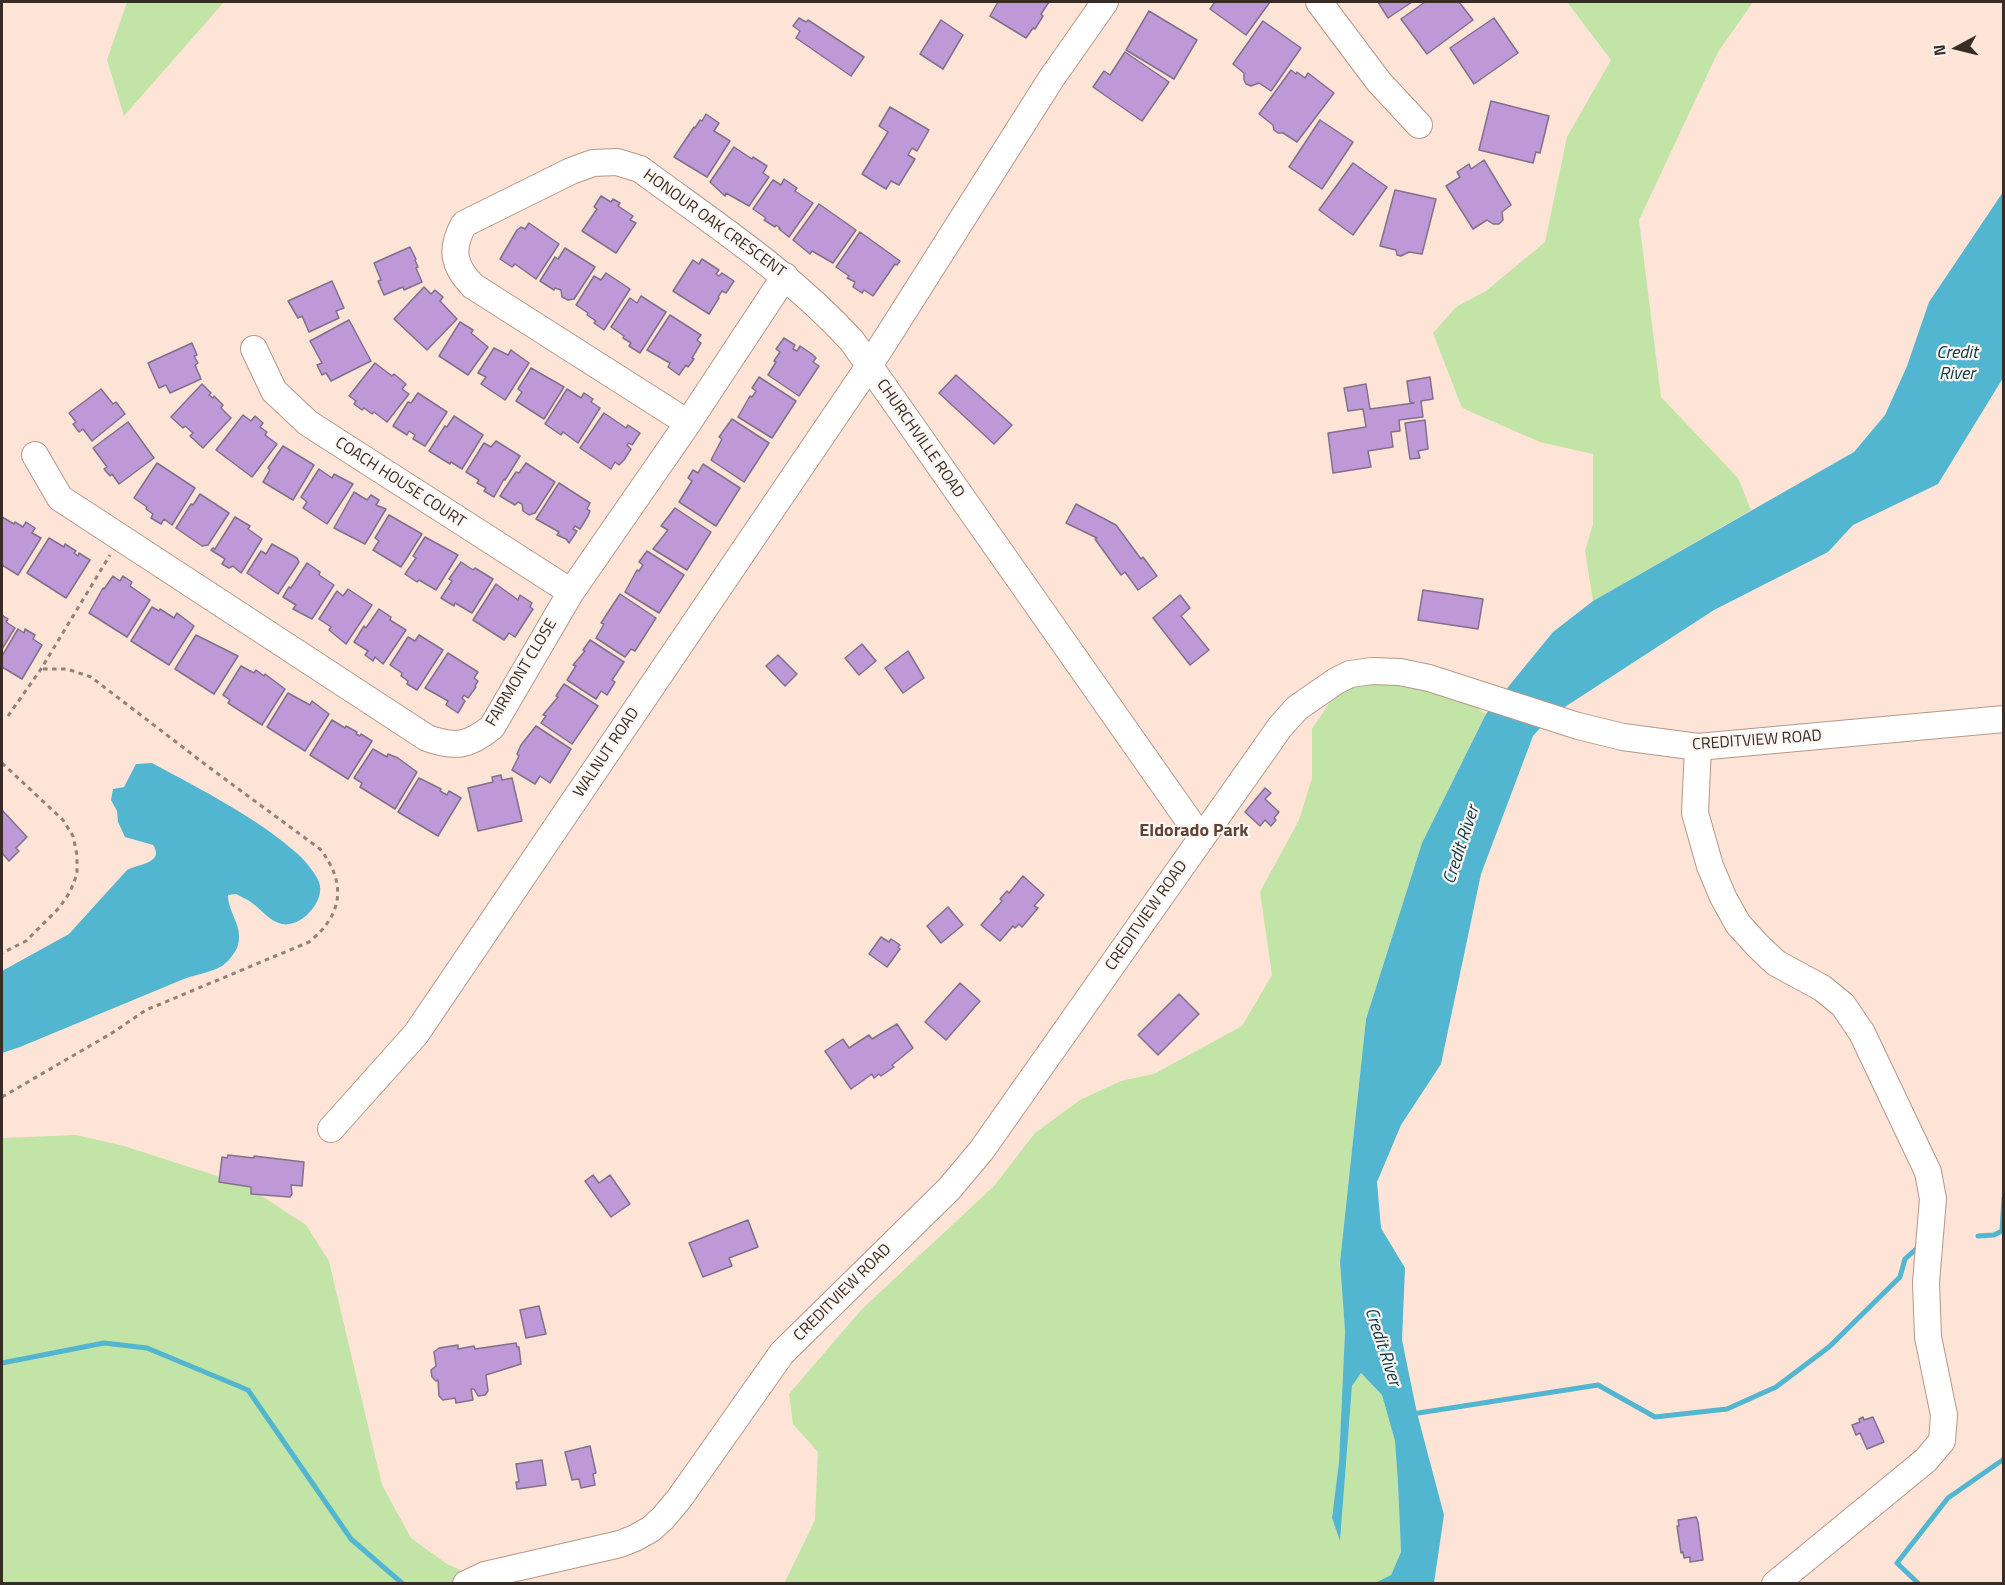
<!DOCTYPE html>
<html>
<head>
<meta charset="utf-8">
<style>
	body { margin:0 }
	#map { position:relative; width:2005px; height:1585px; overflow:hidden; background:#fee4d7; font-family:"Titillium Web",sans-serif }
	canvas { display:block }
	.frame { position:absolute; inset:0; border:3px solid #382c26; pointer-events:none }
	.north { position:absolute; left:1927px; top:18px; width:60px; height:60px; -webkit-text-stroke:4px #fdf6f3; paint-order:stroke; rotate:263deg; font-size:16px; font-weight:700; line-height:24px; text-align:center; color:#382c26 }
	.north::after { content:''; display:block; margin:auto; width:21px; height:27px; background:#382c26; clip-path:polygon(50% 0,100% 100%,50% 72%,0 100%) }
</style>
</head>
<body>
<div id="map">
<canvas width="2005" height="1585"></canvas>
<div class="frame"></div>
<div class="north">N</div>
</div>
<script>
const g = document.querySelector('canvas').getContext('2d');
g.lineJoin = 'round';
function fillPath(path, color) {
  g.fillStyle = color;
  g.fill(path, 'evenodd');
}
function trace(path, color, width, dash) {
  g.strokeStyle = color;
  g.lineWidth = width;
  g.lineCap = dash ? 'butt' : 'round';
  g.setLineDash(dash || []);
  g.stroke(path);
}
function label(font, color, halo, rows, align = 'center') {
  g.font = font + ' "Titillium Web",sans-serif';
  g.lineWidth = 4.5;
  g.setLineDash([]);
  g.textBaseline = 'middle';
  g.strokeStyle = halo;
  g.fillStyle = color;
  for (const [text, x, y, turn = 0] of rows) {
    g.save();
    g.translate(x, y);
    g.rotate((+turn || 0) * Math.PI / 180);
    g.textAlign = isNaN(turn) ? turn : align;
    if (halo) g.strokeText(text, 0, 0);
    g.fillText(text, 0, 0);
    g.restore();
  }
}
fillPath(new Path2D(`
	M127,2H224L124,116L107,60Z
	M1567,2H1753L1718,52L1639,220L1661,397L1738,478L1751,510L1593,601L1585,551L1593,524V454L1540,442L1462,408L1433,333L1456,307L1486,291L1545,242L1567,137L1611,60Z
	M1380,666L1418,670L1486,714L1422,843L1366,1019L1340,1262L1345,1331L1339,1462L1332,1518L1340,1540L1352,1386L1361,1373L1382,1395L1395,1441L1398,1484L1401,1552L1391,1575L1375,1584H784L815,1520L818,1452L793,1424L789,1394L862,1309L994,1186L1035,1133L1080,1100L1121,1081L1154,1074L1242,1026L1272,975L1260,892L1299,820L1312,778V729L1336,693Z
	M76,1135L124,1146L245,1185L306,1225L329,1261L382,1485L411,1538L447,1564L490,1583H2V1138Z`), '#c2e4a7');
fillPath(new Path2D(`
	M2003,192V378L1938,484L1853,525L1828,552L1714,610L1551,716L1533,736L1481,874L1441,1064L1401,1125L1377,1182L1381,1228L1405,1268L1402,1340L1417,1413L1444,1515L1434,1583H1375L1391,1575L1401,1552L1398,1484L1395,1441L1382,1395L1361,1373L1352,1386L1340,1541L1332,1518L1339,1462L1345,1331L1340,1262L1366,1019L1422,843L1486,714L1553,632L1593,601L1854,452L1885,415L1907,366L1929,302Z
	M152,763C200,789 260,819 300,856C306,862 316,874 319,882C326,901 301,928 282,924C269,921 262,910 252,903C247,899 241,897 236,894L228,895C228,914 245,927 237,948C234,954 228,962 222,966C210,973 192,975 179,981C126,1003 73,1025 20,1047L2,1053V971L69,934L127,870C138,864 165,863 153,845L125,837L118,822L117,811L111,800L113,789L124,787L136,764Z`), '#52b6d0');
trace(new Path2D(`
	M1978,1236L1994,1235L2002,1231L2004,1198
	M2,1363L104,1343L147,1348L248,1390L351,1539L403,1584
	M1412,1414L1598,1385L1655,1417L1727,1409L1776,1387L1829,1347L1900,1277L1905,1259L1915,1250
	M1919,1584L1897,1563L1948,1498L2004,1459`), '#52b6d0', 5);
const building = new Path2D(`
	M998,2H1049L1041,14L1043,16L1035,29L1033,28L1026,38L990,16Z
	M1215,2H1270L1246,35L1210,9Z
	M1378,2H1412L1388,18Z
	M1425,2H1459L1473,20L1427,54L1401,19Z
	M1149,11L1197,40L1174,79L1126,50Z
	M799,18L806,22L808,20L864,57L851,76L796,38L800,31L793,26Z
	M1494,18L1518,53L1474,84L1450,48Z
	M941,20L963,35L943,69L920,54Z
	M1263,21L1301,48L1271,91L1259,83L1251,86L1246,84L1244,80V73L1233,64Z
	M1125,52L1169,82L1142,121L1093,87L1104,71L1110,75Z
	M1291,70L1296,74L1297,72L1305,78L1308,73L1334,93L1297,142L1283,133H1278L1274,130L1273,125L1259,114Z
	M1491,101L1549,116L1540,153L1536,152L1533,163L1479,150Z
	M890,107L929,130L917,151L912,148L908,155L915,159L899,185L891,181L886,189L862,174L888,132L879,126Z
	M706,114L719,123L714,131L730,141L707,177L674,157L694,127L695,128L700,120L702,121Z
	M1320,120L1353,142L1322,189L1289,167Z
	M734,147L752,159L753,157L767,166L763,173L769,177L749,206L726,193L725,196L710,182Z
	M1484,160L1511,205L1502,212L1503,220L1499,224H1493L1487,220L1473,229L1446,186L1460,177L1457,172L1469,164L1471,169Z
	M1353,163L1387,187L1353,235L1319,210Z
	M784,179L797,188L795,191L813,203L789,237L779,229L780,228L776,225L775,227L764,220L766,218L753,209L773,180L781,185Z
	M1395,190L1436,199L1422,254L1409,252L1401,256L1397,255L1396,250L1380,246Z
	M601,196L611,202L613,199L620,203L618,206L633,216L630,220L636,223L616,253L582,231L597,209L594,207Z
	M819,204L856,230L833,263L812,251L810,254L793,240Z
	M529,223L559,244L536,279L515,264L512,267L500,259L517,230L521,227L525,229Z
	M860,232L900,261L897,265L895,264L873,296L864,290L862,293L853,287L855,282L847,278L849,276L836,267Z
	M410,247L416,259L415,260L418,267L416,268L422,282L404,290L403,287L384,295L378,281L381,280L374,263Z
	M565,248L595,267L574,299L568,300L562,297L561,290L555,288L554,290L540,281L555,257L558,259Z
	M702,259L719,270L716,274L719,276L722,273L734,281L726,293L722,291L718,297L719,298L709,314L673,291L693,260L699,264Z
	M606,273L630,289L604,330L594,323L596,321L587,315L588,313L576,305L594,276L601,280Z
	M332,281L344,308L336,311L339,318L309,332L302,316L298,318L288,301Z
	M424,287L431,294L435,290L443,297L440,301L457,319L427,350L394,319Z
	M641,296L666,312L640,353L629,346L631,343L623,338L624,336L611,327L630,298L637,303Z
	M670,315L701,335L697,340L701,343L692,358L694,359L688,367L686,365L679,375L668,367L670,363L647,350Z
	M349,320L371,361L331,381L326,373L322,375L317,365L322,363L310,341Z
	M460,322L473,330L471,333L488,347L468,375L439,356Z
	M784,338L795,345L793,349L797,351L800,346L812,354L816,358L813,362L819,366L799,396L768,375L776,362L774,361L780,352L776,349Z
	M192,343L197,355L194,356L198,363L195,365L201,379L170,393L166,385L159,388L148,363Z
	M494,348L508,355L511,350L529,363L505,400L481,384L486,377L478,373Z
	M375,363L392,376L394,374L406,384L402,389L409,394L387,422L374,412L372,414L364,408L362,410L354,404L356,401L349,396Z
	M531,368L564,387L544,419L516,401L522,392L518,389Z
	M956,375L1012,425L994,444L939,393Z
	M759,377L796,401L772,438L738,417L750,396L752,397L756,391L752,388Z
	M1430,377L1433,399L1421,401L1423,417L1399,420L1400,431L1391,432L1393,447L1368,451L1371,467L1333,473L1328,433L1366,427L1363,409L1348,411L1344,388L1366,384L1370,409L1414,403L1410,402L1407,381Z
	M202,384L211,393L209,395L213,398L214,396L223,405L221,408L231,418L203,448L190,436L193,433L185,426L183,428L171,417Z
	M101,389L113,404L116,402L125,414L92,441L83,429L79,432L73,424L76,422L69,413Z
	M567,389L581,398L584,393L593,399L591,402L600,408L578,443L563,432L561,435L545,424Z
	M418,393L447,412L425,446L413,439L415,435L409,431L407,435L393,426L408,402L411,403Z
	M604,413L626,428L628,425L640,433L632,445L629,443L627,445L631,449L624,460L619,465L615,462L611,469L580,448Z
	M243,415L251,421L255,416L263,423L260,427L267,432L265,435L277,444L252,477L216,450Z
	M454,416L483,435L462,469L451,462L450,464L429,451L445,426L447,427Z
	M732,419L769,443L744,482L711,460L722,439L719,437Z
	M1425,420L1428,449L1418,451L1420,458L1410,459L1405,423Z
	M128,422L154,458L119,484L112,474L110,476L104,469L107,467L93,448Z
	M496,441L520,456L505,480L504,479L494,497L484,491L486,488L477,483L479,480L466,472L484,443L491,447Z
	M283,446L314,465L293,500L263,482L270,470L268,468Z
	M157,463L195,488L172,525L164,519L161,524L151,518L153,514L146,509L147,507L134,498Z
	M526,463L555,482L535,513L529,515L523,511L522,504L518,502L515,505L500,496L516,472L519,473Z
	M703,464L740,488L716,526L679,502L692,481L688,478L693,470L698,473Z
	M319,469L332,478L334,474L353,484L327,524L303,508L307,502L301,497Z
	M559,483L590,503L587,509L590,511L588,516L580,529L575,526L573,529L577,531L569,543L566,539L557,535L559,532L536,519Z
	M354,492L367,500L371,495L379,500L376,505L386,509L365,544L334,528Z
	M200,494L229,513L208,545L202,546L176,528L191,504L193,505Z
	M1076,504L1116,525L1141,559L1143,557L1157,576L1138,590L1125,572L1121,575L1095,539L1097,538L1066,523Z
	M675,508L711,532L687,570L653,549L668,530L661,526Z
	M389,515L422,534L401,567L373,550L379,541L375,538Z
	M2,517L14,524L15,522L23,527L26,522L35,528L32,533L41,538L18,575L2,565Z
	M235,517L250,526L248,529L262,539L241,573L233,566L229,568L222,564L225,559L211,550L213,548L215,549Z
	M425,537L458,555L436,590L419,580L417,582L405,574L416,558L413,556Z
	M49,538L64,547L65,544L76,551L74,553L78,556L79,553L90,560L66,598L27,573Z
	M272,544L297,558L299,562L278,594L247,573L261,551L266,554Z
	M647,551L684,575L659,613L625,592L637,570L639,571L643,565L639,562Z
	M461,562L473,570L475,568L493,579L472,613L455,603L454,606L441,598L452,581L449,579Z
	M307,563L320,572L319,575L334,585L312,619L293,609L296,605L283,597L289,587L291,588Z
	M113,576L120,581L123,576L132,582L130,586L150,600L127,637L89,613L103,588L104,589Z
	M496,584L518,600L520,595L532,603L530,607L533,609L515,637L509,633L504,640L473,620Z
	M348,589L372,605L346,644L329,630L331,627L319,619L337,591L343,596Z
	M1423,590L1483,599L1478,629L1418,620Z
	M620,594L656,618L635,651L631,649L625,657L596,638L604,624L601,623Z
	M1180,595L1190,608L1181,616L1209,650L1190,665L1153,618Z
	M152,607L159,611L160,609L174,618L177,613L194,626L169,665L131,641Z
	M379,609L391,617L390,620L406,630L383,664L375,657L373,661L365,655L368,651L354,642L364,626L366,628Z
	M2,615L8,619L6,622L15,628L2,649Z
	M18,629L24,633L25,629L35,635L33,639L42,645L22,679L2,667V656Z
	M196,635L238,656L214,694L175,669Z
	M419,635L443,650L417,690L407,684L408,681L401,676L402,673L390,665L408,637L415,641Z
	M590,640L624,662L612,680L615,682L607,695L601,691L596,699L567,680L576,666L573,665L585,651L583,650Z
	M862,644L876,661L859,675L845,658Z
	M908,651L924,678L903,693L885,668Z
	M448,653L478,672L474,678L478,681L475,686L476,687L468,698L464,695L462,698L465,701L458,713L446,705L448,701L425,688Z
	M778,655L797,674L785,686L766,666Z
	M241,666L254,673L256,670L264,676L265,674L285,689L262,725L228,703L230,700L223,695Z
	M564,684L598,706L572,744L541,723L546,716L543,715L558,697L556,696Z
	M288,693L310,705L312,701L329,714L305,751L267,727Z
	M332,720L345,728L346,726L357,732L356,734L360,736L361,734L372,741L348,779L310,755Z
	M536,726L571,749L550,783L540,776L535,784L512,770L519,756L517,754L521,745Z
	M373,749L387,757L388,754L398,758L417,772L395,809L360,787L362,783L354,778Z
	M501,775L502,780L512,778L522,821L478,831L468,788L493,782L492,777Z
	M419,778L441,789L440,791L447,795L449,791L461,798L438,836L398,812Z
	M1265,788L1271,793L1265,799L1279,812L1274,818L1276,820L1271,826L1265,820L1260,826L1245,812Z
	M2,810L27,837L16,848L19,851L9,861L2,853Z
	M1023,876L1044,895L1034,906L1038,908L1022,927L1019,924L1015,928L1013,926L1000,941L981,925L1002,901L1000,899L1007,891L1009,893Z
	M948,907L963,925L941,943L927,926Z
	M881,937L889,942L891,939L900,945L898,947L900,949L887,967L869,954Z
	M960,983L980,1001L946,1040L925,1022Z
	M1179,994L1199,1014L1158,1055L1138,1035Z
	M897,1024L913,1048L892,1065L894,1067L881,1076L879,1074L874,1078L872,1074L851,1089L825,1051L843,1039L849,1048L869,1035L872,1039Z
	M228,1155L254,1158V1156L304,1162L302,1186L291,1185L292,1194L290,1197L251,1194V1187L219,1182L222,1157L227,1158Z
	M593,1175L599,1183L610,1175L630,1204L611,1217L585,1181Z
	M748,1220L758,1247L729,1258L732,1266L703,1277L689,1243Z
	M539,1306L546,1334L526,1338L520,1310Z
	M516,1343L517,1347H519L521,1364L486,1375L488,1391L485,1395L478,1396L474,1389H471L473,1400L456,1403L455,1398L443,1400L439,1396L438,1380L436,1381L432,1377L431,1370L436,1366L434,1352L439,1348L458,1345V1349L474,1346L475,1349Z
	M1863,1417L1864,1420L1873,1417L1884,1442L1867,1449L1860,1433L1856,1435L1852,1425L1860,1422L1859,1419Z
	M590,1446L596,1473L593,1474L595,1485L581,1488L579,1479L572,1480L565,1452Z
	M542,1460L546,1485L517,1489L516,1482H519L516,1464Z
	M1696,1517L1698,1522L1703,1560L1690,1562V1557L1684,1558L1683,1552L1681,1553L1677,1526H1679L1678,1520Z`);
fillPath(building, '#bf98d8');
trace(building, '#80718b', 1.5);
const minor = new Path2D(`
	M1319,2L1379,82L1419,125
	M254,349L274,391L308,423L571,592
	M688,423L473,286C453,266 450,249 464,224L571,171L593,163L617,162L640,169C713,223 790,273 852,341L1201,838
	M35,455L60,498L427,738C455,748 469,746 492,727L571,592L688,423L785,276
	M1698,747L1695,813L1710,866L1723,897L1738,924L1758,946L1776,963L1822,988L1843,1005L1862,1033L1928,1172L1933,1199L1926,1282L1928,1337L1944,1415L1942,1441L1926,1460L1775,1584
	M331,1129L416,1034L869,366L1051,79L1105,2
	M466,1584L485,1575L620,1544L635,1538L651,1529L663,1518L679,1499L782,1353L949,1189L981,1151L1280,727L1297,708L1336,681L1350,674L1372,671L1400,672L1429,678L1578,726L1623,737L1698,747L2004,719`);
trace(minor, '#b69788', 28);
trace(new Path2D(`
	M8,716L41,669L110,555
	M2,763L63,820L73,836L77,855V874L70,892L59,908L26,941L2,953
	M2,1097L112,1033L146,1010L309,942C343,915 347,883 320,849L210,768L91,677L67,669H41`), '#948178', 3, [4.5, 4.5]);
trace(minor, '#fff', 26);
label('16px', '#382c26', '#fdf6f3', [
	["HONOUR OAK CRESCENT",714,224,36],
	["CHURCHVILLE ROAD",920,439,55],
	["COACH HOUSE COURT",400,483,33],
	["FAIRMONT CLOSE",522,673,-59],
	["CREDITVIEW ROAD",1757,741,-4],
	["WALNUT ROAD",607,753,-56],
	["CREDITVIEW ROAD",1147,916,-55],
	["CREDITVIEW ROAD",843,1293,-45]
]);
label('italic 18px', '#0b3a45', '#fdf6f3', [
	["Credit",1957,354],
	["River",1957,375],
	["Credit River",1462,845,-72],
	["Credit River",1382,1347,72]
]);
label('bold 18px', '#5e4436', '#fdf6f3', [
	["Eldorado Park",1194,832]
]);
</script>
</body>
</html>
